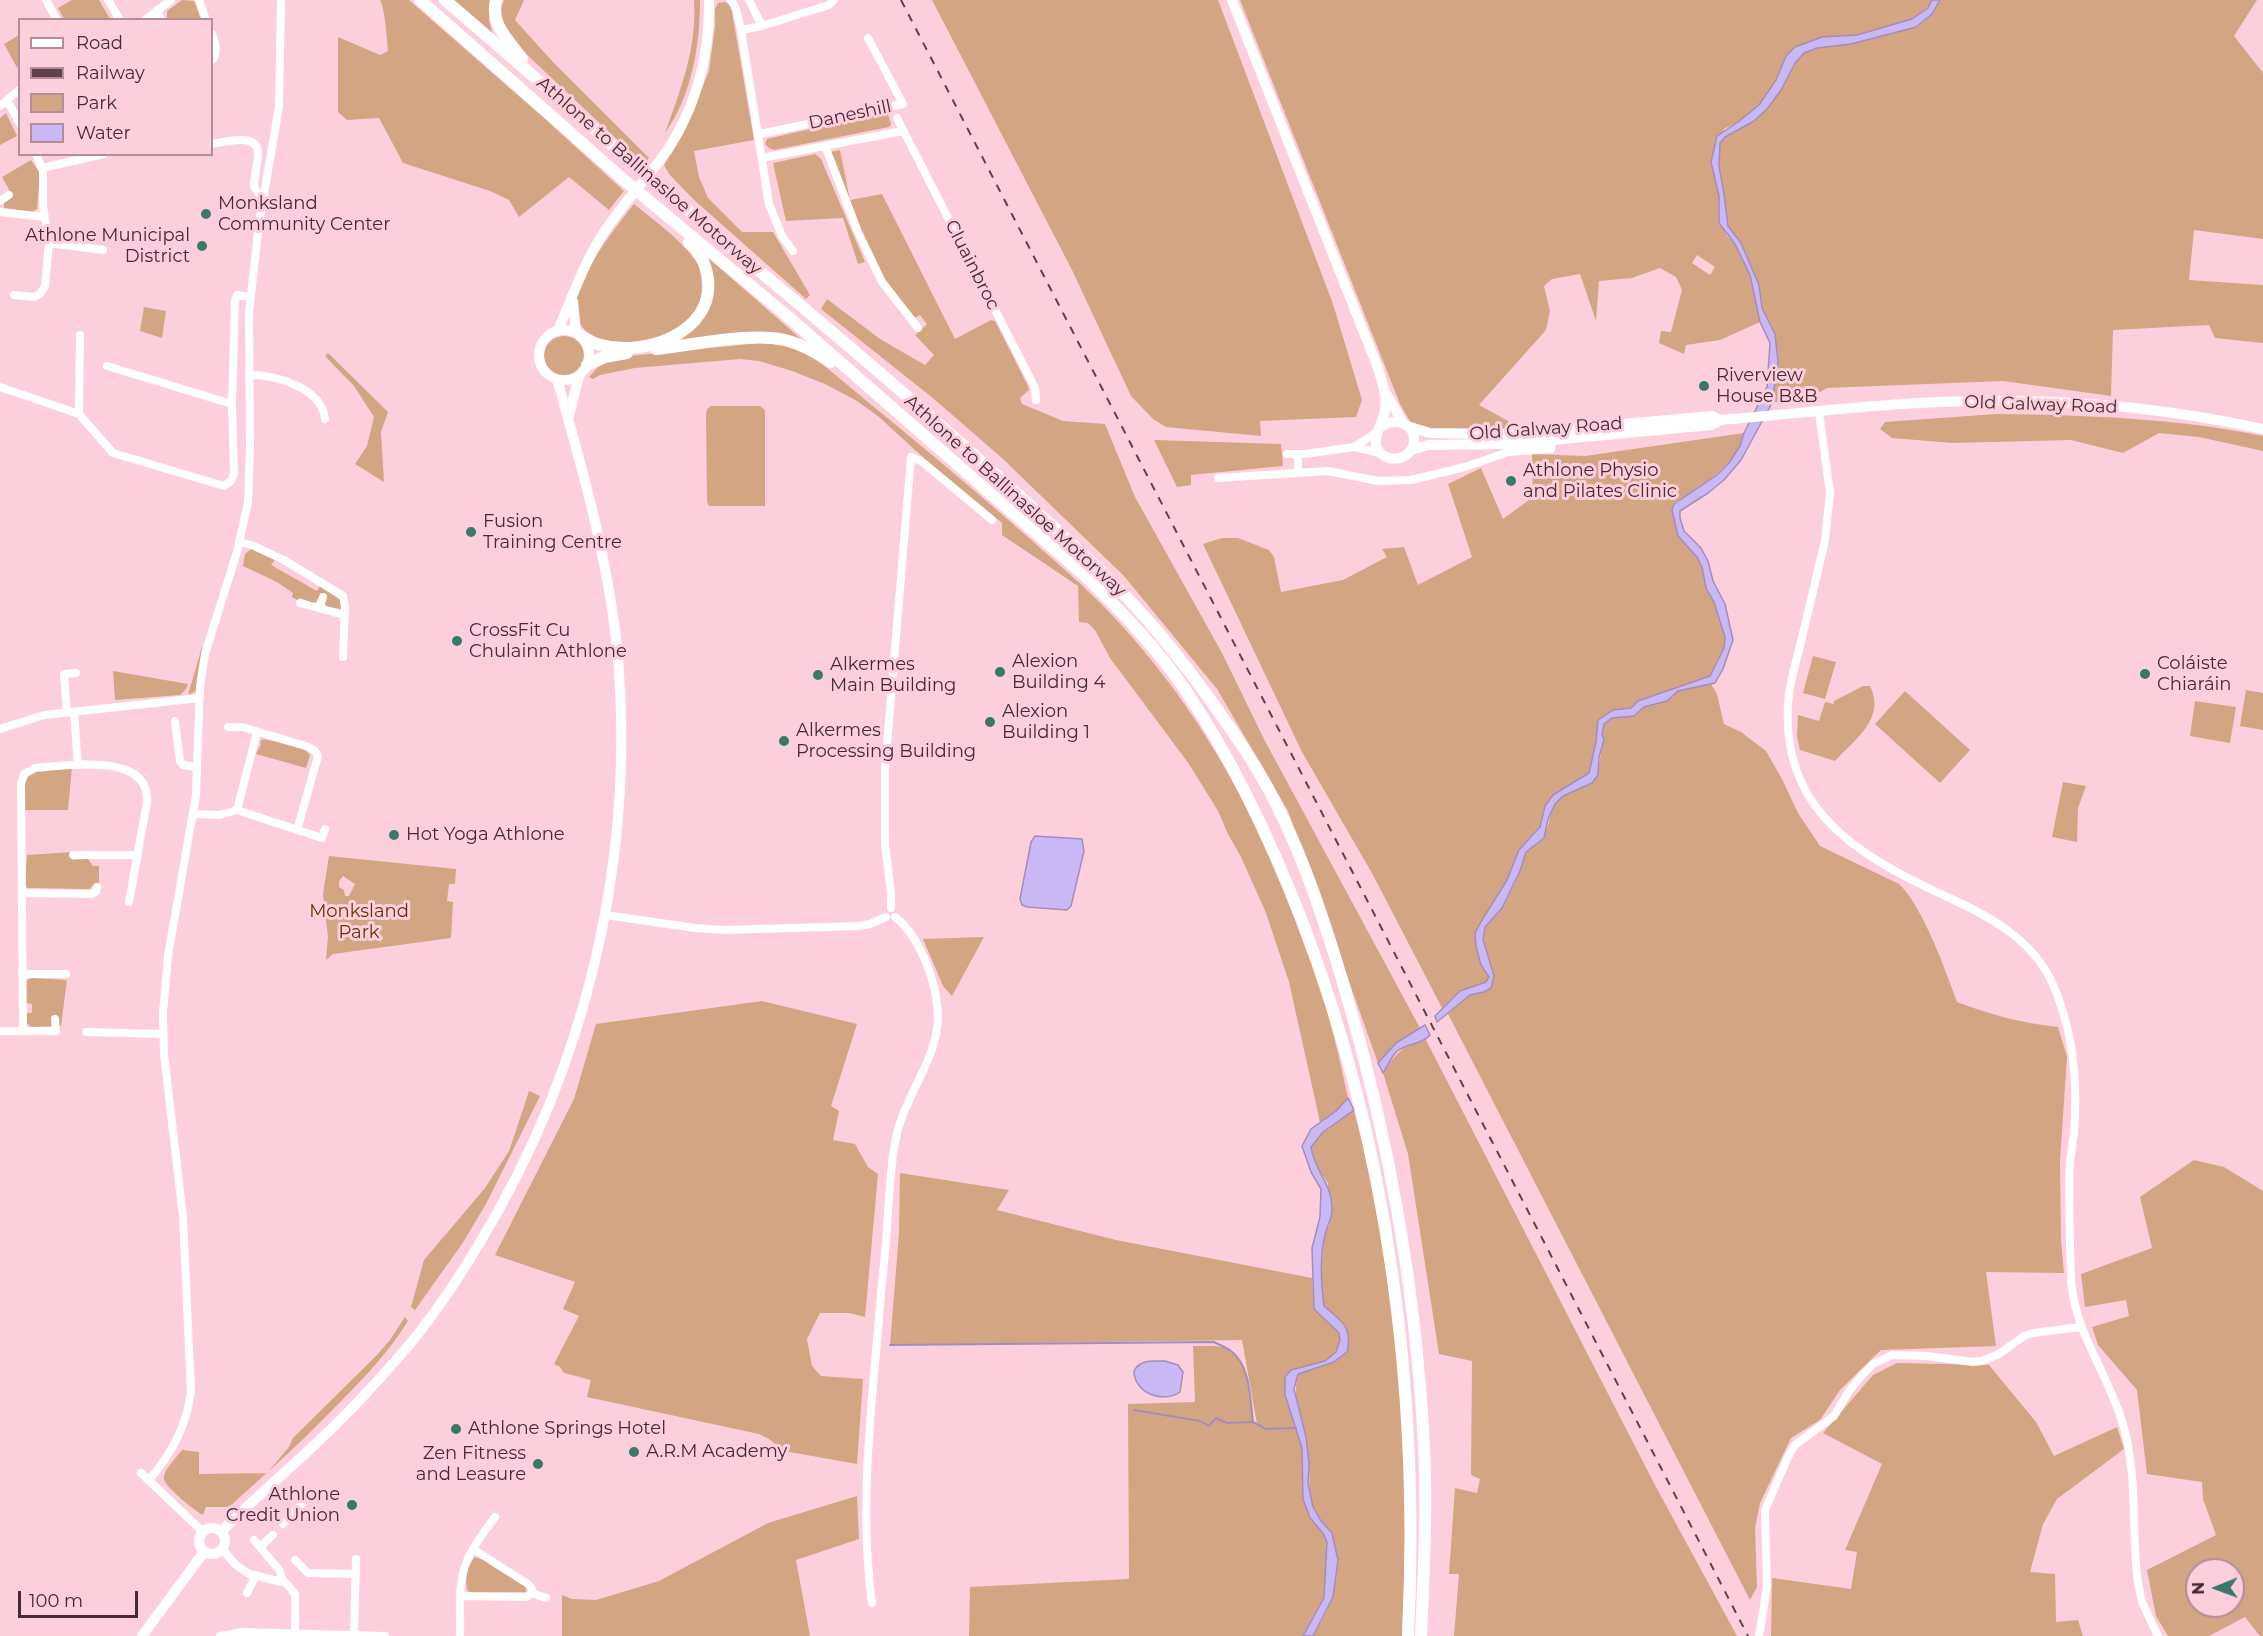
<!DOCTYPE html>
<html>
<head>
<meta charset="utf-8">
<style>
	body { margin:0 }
	#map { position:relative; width:2263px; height:1636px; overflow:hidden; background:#fdcfdd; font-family:Montserrat,sans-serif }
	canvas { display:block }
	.legend { position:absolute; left:18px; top:18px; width:195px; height:138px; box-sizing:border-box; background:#fdcfdd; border:2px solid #b48d99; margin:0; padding:8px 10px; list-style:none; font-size:18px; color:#472a34 }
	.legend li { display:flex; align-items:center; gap:12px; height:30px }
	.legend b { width:30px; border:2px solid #b48d99 }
	.north { position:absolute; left:2185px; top:1558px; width:60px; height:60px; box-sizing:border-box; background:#fdcfdd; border:2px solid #b48d99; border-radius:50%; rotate:269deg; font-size:16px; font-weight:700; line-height:24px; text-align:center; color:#472a34 }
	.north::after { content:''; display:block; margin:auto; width:21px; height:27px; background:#377a6c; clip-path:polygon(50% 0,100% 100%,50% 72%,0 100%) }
	.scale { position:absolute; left:18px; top:1591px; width:120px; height:27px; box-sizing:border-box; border:3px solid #472a34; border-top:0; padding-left:8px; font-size:18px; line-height:21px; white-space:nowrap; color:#472a34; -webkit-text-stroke:4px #fdcfdd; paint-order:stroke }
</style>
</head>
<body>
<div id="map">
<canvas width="2263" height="1636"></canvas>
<ul class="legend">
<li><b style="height:8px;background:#fff"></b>Road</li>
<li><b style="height:8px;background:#60404b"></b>Railway</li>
<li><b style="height:16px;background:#d3a583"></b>Park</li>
<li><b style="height:16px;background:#cab8f5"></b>Water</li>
</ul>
<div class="north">N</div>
<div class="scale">100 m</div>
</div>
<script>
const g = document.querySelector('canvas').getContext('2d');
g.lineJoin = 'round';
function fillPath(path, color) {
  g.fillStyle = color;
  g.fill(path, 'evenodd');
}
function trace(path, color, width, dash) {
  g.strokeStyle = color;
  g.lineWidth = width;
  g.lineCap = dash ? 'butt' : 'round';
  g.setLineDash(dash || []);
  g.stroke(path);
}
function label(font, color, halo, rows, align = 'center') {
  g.font = font + ' Montserrat,sans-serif';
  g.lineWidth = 6;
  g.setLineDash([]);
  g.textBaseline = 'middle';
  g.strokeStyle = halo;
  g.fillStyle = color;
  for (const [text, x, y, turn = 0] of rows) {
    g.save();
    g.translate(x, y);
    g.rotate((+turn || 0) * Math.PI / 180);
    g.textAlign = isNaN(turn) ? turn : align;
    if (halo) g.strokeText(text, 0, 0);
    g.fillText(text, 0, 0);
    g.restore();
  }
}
fillPath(new Path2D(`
	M72,0H99L110,19H64L58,8Z
	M182,0L194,1L201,19H167V11Z
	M380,0H409L544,118L624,191L609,210L569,177L519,217L509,200L490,191L403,163L379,118L347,120L338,112V37L380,55L388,51C387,40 385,8 380,0Z
	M449,0H491L489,21L494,38Z
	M504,0H524L515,20L553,62L649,158L644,165L506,35C501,25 499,10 504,0Z
	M694,0H700C700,46 692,95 665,133C681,88 697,49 694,0Z
	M932,0H1218L1333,304L1362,400L1356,417L1260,421L1261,436L1166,427L1153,419L1131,396L1072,270Z
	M1240,0H1932L1928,8L1913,19L1857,35L1822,37L1795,47L1786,56L1776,80L1759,105L1738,122L1724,129L1711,162L1719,196V211L1727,236L1735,244L1750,275L1760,322L1720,340L1686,345L1684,354L1659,343L1661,331L1671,332L1682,290L1676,277L1660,268L1632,278L1599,281L1596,321L1580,274L1552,279L1544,286L1550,311L1546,330L1479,405L1508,421L1509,430L1439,431L1411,423L1400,404ZM1697,255L1715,267L1710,275L1692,263Z
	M1940,0H2257L2234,36L2263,73V239L2194,230L2189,280L2263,285V343L2215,338L2209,325L2113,330L2111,396L2003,381L1827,388L1820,392L1772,403L1778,362L1769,321L1762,308L1754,272L1741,243L1728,226L1724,194L1719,166L1720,143L1725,137L1754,121L1781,90L1795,63L1804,53L1817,48L1851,44L1916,27L1932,14Z
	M725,2L731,6L754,140L694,151L699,177L708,198L742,232H773L810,295L806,299L693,199L669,174L664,165L682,136L709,71L715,26V9L718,3Z
	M19,35V71L4,44Z
	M887,111L891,124L889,127L774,150L769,148L765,144L767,139Z
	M6,113L17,136L0,145V118Z
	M840,150L850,200L882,194L955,339L991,320L995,321L1028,386L1029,390L1020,398L1022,404L1063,421L1105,424L1135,497L1222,653L1265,741L1420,1028L1396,1043L1378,1063L1288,811L1217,689L1124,576L1003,459L934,399L821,309L827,299L880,339L925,365L934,355L915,335L927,324L920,315L914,318L886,282L866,242L831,152Z
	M815,154L821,159L865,262L858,264L843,218L786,221L773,163Z
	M31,160L40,173L37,209L32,212L4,208V202L12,195L2,177Z
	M634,204C651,218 691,247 699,267C704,283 703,306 691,319C667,345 575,359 576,306C577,275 615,228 634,204Z
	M705,255L801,339L675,341L699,322Z
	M144,307L166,311L162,338L140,331Z
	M544 356a20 20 0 1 1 40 0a20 20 0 1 1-40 0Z
	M760,343C781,344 797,348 816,359C885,416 954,472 1021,531C1051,558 1083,584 1111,614C1233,742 1314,925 1348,1098L1337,1111L1320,1122L1289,982L1266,913L1241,857L1228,834L1218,811L1189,764L1110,658L1095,630L1088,623L1079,622L1078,586L1002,535V523L925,459L879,417L857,401L825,384L792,371L759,361L740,359L635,368L600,375L593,379L589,377L598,367L619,357Z
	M328,353L388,412L381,432L384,482L355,464L367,446L374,417L354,386L325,356Z
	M711,406H760L765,410V506H709L707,502L706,414L707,409Z
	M1996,414C2085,415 2175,418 2263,436V451L2199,437L2159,433L2123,453L2071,440L1953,443L1892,438L1880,429L1885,422Z
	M1744,433L1740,446L1729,463L1704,485L1674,503L1672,510L1678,536L1697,557L1702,567L1706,588L1714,602L1725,637L1724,648L1711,676L1638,701L1631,708L1613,710L1598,720L1596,742L1589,773L1553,795L1545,806L1540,827L1519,850L1507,880L1482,920L1476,933V947L1481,965L1489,977L1486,982L1460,991L1442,1008L1373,875L1302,752L1203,544L1222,538H1238L1269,550L1274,557L1281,592L1343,580L1387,557L1382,549L1404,547L1418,585L1472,557L1448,484L1481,468L1503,519L1533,497L1532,454L1585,456Z
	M1154,440L1281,444L1283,466L1191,475V485L1177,487Z
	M251,549L275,560L271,565L315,590L317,591L320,586L342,601L341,609L328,607L325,604L327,595L321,593L316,602L312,603L300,598L299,601L292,597L293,593L277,582L243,566L245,554Z
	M203,647L196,691L188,695L202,647Z
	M1813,656L1836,662L1825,699L1803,693Z
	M113,671L188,684L186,689L180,695L115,700Z
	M1711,684L1717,694L1724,724L1741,732L1766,751L1782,779L1798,813L1820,846L1899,884C1923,907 1945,969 1957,1002C1992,1015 2021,1023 2058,1027L2067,1057L2060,1161L2061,1241L2064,1273L1986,1272L1996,1346L1881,1350L1840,1390L1820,1420L1791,1438L1760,1503L1755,1528L1757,1587L1750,1600L1448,1014L1470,995L1484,992L1491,988C1490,974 1481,941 1485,929C1487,921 1497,915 1502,908C1508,897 1516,883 1520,871C1522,865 1522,858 1525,853C1532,845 1541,840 1546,830C1551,822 1548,812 1554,804C1562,794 1575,791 1586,786C1603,777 1601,741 1604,724L1612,718L1634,716L1644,707L1667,701L1678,691Z
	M1863,686H1870C1886,719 1855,739 1835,761L1800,750L1797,736L1798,715L1819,721L1825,702L1834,704V701Z
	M2246,690L2263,693V730L2240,726Z
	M1905,691L1970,750L1940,783L1875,724Z
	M2195,701L2236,707L2230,743L2190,736Z
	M264,739L304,749L310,755L306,768L256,754L261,744L260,741Z
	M72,767L68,810H25V782L32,771Z
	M2063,782L2086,786L2078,808L2077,842L2052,837Z
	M72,852V860L88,859L93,866H99V884L93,885L89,889L27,888L25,885L27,855Z
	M329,856L456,869L455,884H449L447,901L453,902L451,938L333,954L326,960L328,937L323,894ZM343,876L355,884L349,896H345L344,890L339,887V881Z
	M984,937L952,996L943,986L923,939Z
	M32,978L67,980L61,1026L32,1027L26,1023V1013H32V1004L26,1003V981Z
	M762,1001L857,1024L831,1106L839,1111L833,1140L855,1144L868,1167L878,1174L865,1317L849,1313H820L807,1339L812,1366L821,1376L863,1379L857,1464L784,1451L769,1439L759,1434L587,1397L591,1380L564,1373L560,1367L554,1364L579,1316L563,1309L575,1282L495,1255L574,1099L596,1024Z
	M1426,1040L1655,1485L1737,1636H1454L1459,1574H1449L1455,1488L1477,1493L1480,1479L1471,1475L1472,1361L1439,1354L1408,1154L1383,1073C1396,1053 1402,1046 1426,1040Z
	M529,1091L540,1096L486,1204L462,1244L415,1310L411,1307L424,1260L485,1188L509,1151Z
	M1354,1110C1382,1216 1396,1326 1403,1435C1408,1502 1404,1569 1402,1636H1313L1328,1609L1332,1533C1325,1525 1317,1517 1313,1507C1307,1491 1311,1476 1308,1461C1304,1433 1291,1402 1298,1374L1334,1362L1347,1352C1353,1327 1341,1321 1324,1306L1320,1277L1325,1233L1330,1224L1328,1183L1315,1164L1311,1147L1323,1132Z
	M2194,1160L2224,1167L2263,1191V1636H2260L2245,1617L2209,1636H2168L2156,1616L2147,1570L2216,1535L2203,1499L2202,1482L2147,1474L2137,1390L2098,1345L2092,1327L2129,1316L2126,1300L2085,1307L2081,1274L2152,1248L2140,1197ZM2197,1570H2233V1606H2197Z
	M900,1173L1009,1190L997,1210L1116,1240L1312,1278L1314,1309L1339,1333L1340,1340L1336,1352L1325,1361L1291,1370L1285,1377V1395L1302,1448L1303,1499L1310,1518L1323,1533L1327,1542L1324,1598L1303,1636H969L970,1587L1129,1579L1128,1404L1195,1402L1193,1346C1203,1346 1213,1345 1222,1347C1250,1353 1250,1400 1253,1422L1257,1424L1242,1340L890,1345L899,1233Z
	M405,1317L408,1321C390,1350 367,1375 343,1399C307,1437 268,1472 229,1507H206L203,1515C195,1511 165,1487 164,1479C163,1470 177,1457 182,1450L199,1452V1474L267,1473L289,1447L293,1438L377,1355L390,1340Z
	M1897,1363L1989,1365L2036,1422L2054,1456L2117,1427L2124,1449L2057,1499L2043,1524L2030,1572L2055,1574L2056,1622L2078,1620L2083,1636H1771L1772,1578L1851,1589L1857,1552L1845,1550L1882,1464L1823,1433L1873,1375Z
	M857,1496L859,1539L796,1560L810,1636H562V1595L572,1599L596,1600L659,1581L768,1523Z
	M475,1557L484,1560L526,1587V1592L473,1593L468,1591C464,1580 467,1565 475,1557Z`), '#d3a583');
const water = new Path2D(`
	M1932,0H1940L1932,14L1916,27L1851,44L1817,48L1804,53L1795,63L1781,90L1767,109L1754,121L1725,137L1720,143L1719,166L1724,194L1728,226L1741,243L1759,285L1762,308L1775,334L1778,362L1772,403L1741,460L1724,480L1708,493L1680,511V518L1684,531L1701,548L1708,561L1713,581L1725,604L1733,640L1723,669L1715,683L1678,691L1667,701L1644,707L1634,716L1612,718L1604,724L1602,734L1604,740L1599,757L1598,775L1592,783L1563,796L1555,804L1548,819L1544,838L1526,852L1520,871L1502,908L1485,927L1483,939L1494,976L1491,988L1484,992L1470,995L1437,1022L1435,1016L1460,991L1486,982L1489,977L1481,965L1476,947L1475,933L1482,920L1507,880L1519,850L1540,827L1545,806L1553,795L1589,773L1596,742L1598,720L1613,710L1631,708L1638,701L1710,676L1724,648L1725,637L1714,602L1706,588L1702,567L1697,557L1678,536L1672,510L1674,504L1717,475L1729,463L1740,446L1744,433L1767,387L1770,343L1760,322L1750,275L1735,244L1719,223V196L1711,162L1717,136L1738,122L1759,105L1776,80L1786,56L1795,47L1822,37L1857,35L1912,19L1928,8Z
	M1035,836L1082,839L1084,851L1071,906L1067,910L1027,907L1022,905L1020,899L1031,842Z
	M1425,1025L1430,1035C1422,1045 1406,1043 1396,1052C1391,1058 1387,1067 1383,1073L1378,1063L1396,1043Z
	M1348,1098L1354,1110L1323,1132L1311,1147C1314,1171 1332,1182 1332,1209C1332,1219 1327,1226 1325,1235C1319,1258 1321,1283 1324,1306C1341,1321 1353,1326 1347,1352L1334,1362L1298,1374L1294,1389L1306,1437L1309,1464L1308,1483L1313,1507L1321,1521L1332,1533L1338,1560L1333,1597L1313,1636H1303L1324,1598L1327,1542L1323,1533L1310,1518L1303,1499L1302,1448L1285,1395V1377L1291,1370L1325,1361L1336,1352L1340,1340L1339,1333L1314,1309L1312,1248L1320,1217L1321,1189L1311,1172L1302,1146L1311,1129L1336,1111Z
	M1165,1361L1178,1365L1183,1372L1180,1392C1163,1404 1134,1393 1134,1371C1140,1359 1153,1361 1165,1361Z`);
fillPath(water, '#cab8f5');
trace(water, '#a38dbb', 1.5);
trace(new Path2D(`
	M890,1345L1214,1342C1220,1345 1227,1348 1231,1351C1251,1366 1250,1400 1253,1422L1266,1429L1296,1428
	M1134,1410L1200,1421L1209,1426L1216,1418L1227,1423L1253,1422`), '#a38dbb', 2);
trace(new Path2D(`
	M46,0L57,20
	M108,0L120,20
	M199,0L206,20
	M731,0L736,9L741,30L769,204L782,236L793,251
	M749,0L762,26
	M157,10L161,20
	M145,20L171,0
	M741,30L762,26L829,5L834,0
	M212,34C215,43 219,52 212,60
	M7,100L20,124
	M0,106L20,89
	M897,118L1035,388L1036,400
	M760,134L903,104L868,38
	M212,144C224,142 258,132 258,153C258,164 254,176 254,187L259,194L264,196
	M825,146L858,232L882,282L918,328
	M762,158L903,131
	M42,168L104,154
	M0,201L9,195
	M0,212L44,217
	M49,243L103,250
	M14,295L34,297L40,294L45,286L49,243L43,206V171L36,154
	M107,366L232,404
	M249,375C275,374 322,388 325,419
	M0,387L79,414L113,453L224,486L231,481L234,474L232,404L235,301L237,295L250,297
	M1819,412L1830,493L1825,541C1817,576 1808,611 1800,646C1795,665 1789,685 1788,704C1781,818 1869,861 1958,902C1997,920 2037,945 2054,987C2074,1034 2078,1083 2074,1133C2073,1143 2071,1153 2070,1163C2068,1191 2070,1219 2070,1247C2071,1263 2070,1279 2073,1295C2081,1342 2112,1382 2124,1428C2138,1479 2131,1531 2138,1583L2142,1602L2158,1636
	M79,414L80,335
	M1354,447L1377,432
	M1287,454H1305L1354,447L1380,453
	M1298,454V472
	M1218,478L1328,471L1378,481L1411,480L1465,467L1508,452L1551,449L1552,440
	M240,542L254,546L284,560L343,596L345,607L343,657
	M300,603L344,615
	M319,608L323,597
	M67,712L64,674L76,673
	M74,712L78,765
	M175,721L180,761L183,765L197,767
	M228,727H242L309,747L315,751L318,756L297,830
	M0,729L44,715L200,698
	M237,810L257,732
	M193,814L220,815L237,810L322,838L325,829
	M73,855H138
	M22,893L92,894L96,892L97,887
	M891,908V893L885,844V769L911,457L921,461L992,520
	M605,915L695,928L725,930L859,926L870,924L886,917
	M22,974H66
	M0,1031H56L55,1019
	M23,1031L21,784L24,774L35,768C66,766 150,751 147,802L129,902
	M86,1032L163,1034
	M141,1473L203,1532
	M149,1480C172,1453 186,1427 191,1392L183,1217L164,1054L163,1012L168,956L196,795L200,686L205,654L237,552L248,502L250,447L249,313L259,223L279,107L281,0
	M283,1524L302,1504
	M254,1540L280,1571L283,1582
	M260,1547L273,1535
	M222,1549L236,1565L249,1574L286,1583L295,1594V1634
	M295,1560L308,1573L356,1574
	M247,1593L256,1575
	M532,1593L546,1598
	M461,1596L527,1597L532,1593V1589L528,1584L473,1549
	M872,1603C859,1508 871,1413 879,1318C881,1288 885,1258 887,1228C889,1198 890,1167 896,1138C904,1097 937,1060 938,1018C938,986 921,937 895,917
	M354,1635L356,1559
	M220,1636L243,1632L385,1636
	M460,1636C461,1611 457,1584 467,1561C473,1545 485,1531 495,1517
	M1759,1636L1767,1587L1765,1510L1788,1457L1795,1445L1834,1416L1849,1391L1863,1374L1873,1364L1892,1355L1927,1356L1973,1362L1982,1361L1999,1354L2024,1336L2033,1333L2081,1327`), '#fff', 8);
trace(new Path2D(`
	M1232,0L1378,368C1382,382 1387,395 1385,410C1384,421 1373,435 1376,445C1382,467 1416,461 1414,438C1412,421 1394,419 1382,426
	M573,301L576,332
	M539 355a25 25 0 1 1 50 0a25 25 0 1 1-50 0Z
	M558,330C570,303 580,273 595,247C613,215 639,188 661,159C695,113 710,57 709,0
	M1387,395L1403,423
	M569,416L579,376
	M1407,426L1430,433L1512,434L1712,416L1721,420C1806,413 1891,402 1977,401C2072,399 2170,409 2263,429
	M1411,450L1428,445L1509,444L1712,425L1721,420
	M199 1541a13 13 0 1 1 26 0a13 13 0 1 1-26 0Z
	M221,1532C248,1504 278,1479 306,1453C343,1419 377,1383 409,1345C435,1314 458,1279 479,1244C586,1068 635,862 618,657C609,562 583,471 557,379
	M142,1636L204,1552`), '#fff', 10);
trace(new Path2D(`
	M420,0L624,180L785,314L1084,575C1121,611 1157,648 1186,691C1234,762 1271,841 1302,921C1389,1148 1420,1394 1408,1636
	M445,0C555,94 663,191 775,284C855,351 935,419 1012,489C1062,535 1113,579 1157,631C1189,669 1219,711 1247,753C1293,824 1320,906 1344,986C1388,1134 1416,1289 1424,1444C1427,1507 1424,1572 1421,1636
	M496,0C490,25 509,40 522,59
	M580,335C586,339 594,344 601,345C644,357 714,333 708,279C706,264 701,253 689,243
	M656,349C693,345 750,332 785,340C802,344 816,353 831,362
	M587,365L604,357L627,353`), '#fff', 12);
trace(new Path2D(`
	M901,0L1748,1636`), '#60404b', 2, [8, 8]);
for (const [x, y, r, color] of [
	[206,214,6,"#377a6c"],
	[202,246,6,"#377a6c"],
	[1704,386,6,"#377a6c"],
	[1511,481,6,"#377a6c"],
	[471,532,6,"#377a6c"],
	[457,641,6,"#377a6c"],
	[1000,672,6,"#377a6c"],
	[2145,674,6,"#377a6c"],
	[818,675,6,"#377a6c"],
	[990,722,6,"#377a6c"],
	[784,741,6,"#377a6c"],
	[394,835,6,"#377a6c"],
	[456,1429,6,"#377a6c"],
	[634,1452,6,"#377a6c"],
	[538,1464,6,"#377a6c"],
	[352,1505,6,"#377a6c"]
]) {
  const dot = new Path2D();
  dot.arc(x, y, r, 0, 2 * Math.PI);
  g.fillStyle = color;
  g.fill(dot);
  trace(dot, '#fdcfdd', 2);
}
label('18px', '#472a34', '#fdcfdd', [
	["Daneshill",850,115,-12],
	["Athlone to Ballinasloe Motorway",649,176,41],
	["Cluainbroc",972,265,63],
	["Old Galway Road",2041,405,2],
	["Old Galway Road",1546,429,-4],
	["Athlone to Ballinasloe Motorway",1015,496,42]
]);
label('18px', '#472a34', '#fdcfdd', [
	["Monksland",218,204],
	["Community Center",218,225],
	["Athlone Municipal",190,236,"right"],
	["District",190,257,"right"],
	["Riverview",1716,376],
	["House B&B",1716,397],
	["Athlone Physio",1523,471],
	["and Pilates Clinic",1523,492],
	["Fusion",483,522],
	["Training Centre",483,543],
	["CrossFit Cu",469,631],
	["Chulainn Athlone",469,652],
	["Alexion",1012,662],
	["Building 4",1012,683],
	["Coláiste",2157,664],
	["Chiaráin",2157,685],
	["Alkermes",830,665],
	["Main Building",830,686],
	["Alexion",1002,712],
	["Building 1",1002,733],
	["Alkermes",796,731],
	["Processing Building",796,752],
	["Hot Yoga Athlone",406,835],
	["Athlone Springs Hotel",468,1429],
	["A.R.M Academy",646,1452],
	["Zen Fitness",526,1454,"right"],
	["and Leasure",526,1475,"right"],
	["Athlone",340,1495,"right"],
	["Credit Union",340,1516,"right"]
], 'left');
label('18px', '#683500', '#fdcfdd', [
	["Monksland",359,912],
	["Park",359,933]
]);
</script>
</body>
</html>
